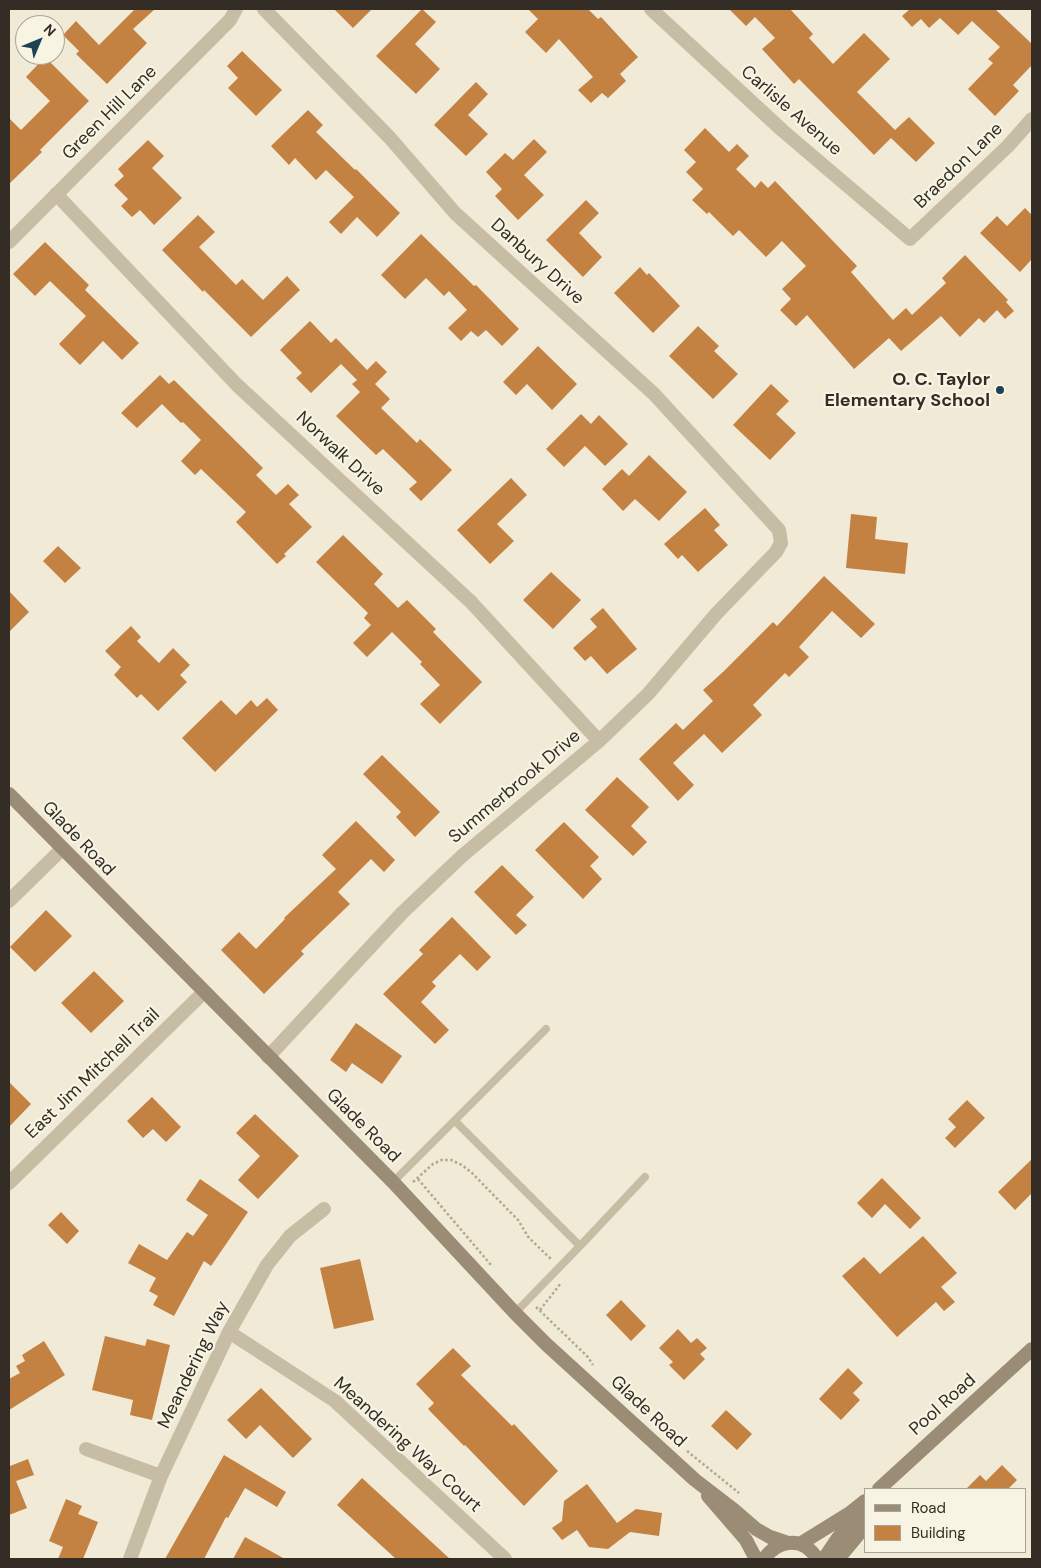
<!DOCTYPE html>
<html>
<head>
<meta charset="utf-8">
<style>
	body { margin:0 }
	#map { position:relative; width:1041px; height:1568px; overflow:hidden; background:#f0ead7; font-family:"DM Sans",sans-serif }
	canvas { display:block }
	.frame { position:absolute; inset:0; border:10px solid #332d25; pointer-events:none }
	.legend { position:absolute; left:864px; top:1488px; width:162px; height:65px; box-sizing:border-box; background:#f8f4e3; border:1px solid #a9a497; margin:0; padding:6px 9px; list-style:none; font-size:15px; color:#332d25 }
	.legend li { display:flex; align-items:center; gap:10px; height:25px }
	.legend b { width:25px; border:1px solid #a9a497 }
	.north { position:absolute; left:15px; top:15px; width:50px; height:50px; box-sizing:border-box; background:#f8f4e3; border:1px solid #a9a497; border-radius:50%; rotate:45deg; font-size:14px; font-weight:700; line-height:20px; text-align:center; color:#332d25 }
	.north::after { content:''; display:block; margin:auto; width:18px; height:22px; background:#1c4253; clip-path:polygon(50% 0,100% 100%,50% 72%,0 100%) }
</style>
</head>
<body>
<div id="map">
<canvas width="1041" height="1568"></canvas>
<div class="frame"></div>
<ul class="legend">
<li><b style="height:6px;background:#9b8c75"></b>Road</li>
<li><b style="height:14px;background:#c38142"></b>Building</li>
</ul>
<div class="north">N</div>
</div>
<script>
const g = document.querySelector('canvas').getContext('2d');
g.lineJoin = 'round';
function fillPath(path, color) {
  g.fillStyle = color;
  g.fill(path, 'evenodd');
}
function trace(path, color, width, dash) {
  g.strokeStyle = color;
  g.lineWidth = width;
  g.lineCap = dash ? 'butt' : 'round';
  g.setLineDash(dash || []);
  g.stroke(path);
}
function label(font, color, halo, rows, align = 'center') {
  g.font = font + ' "DM Sans",sans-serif';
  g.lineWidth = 4.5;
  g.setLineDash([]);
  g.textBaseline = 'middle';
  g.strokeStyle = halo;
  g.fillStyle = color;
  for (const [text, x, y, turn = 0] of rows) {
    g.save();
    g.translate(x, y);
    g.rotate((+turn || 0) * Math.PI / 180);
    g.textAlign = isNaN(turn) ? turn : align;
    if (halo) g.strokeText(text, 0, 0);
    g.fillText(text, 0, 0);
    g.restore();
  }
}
fillPath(new Path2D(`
	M135,9H155L133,29L147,43L107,84L76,54L79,51L63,35L76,21L99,45Z
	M334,9H372L353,28Z
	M422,9L436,22L415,44L440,69L416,94L376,56Z
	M528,9H588L598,19L601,17L638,57L620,74L626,81L608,98L602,93L591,103L578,90L593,77L559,39L546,53L525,32L538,19Z
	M729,9H790L813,34L809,38L833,64L864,33L890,59L857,92L895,130L909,117L935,143L916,162L891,138L874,155L799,79L794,84L762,49L775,38L755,17L746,26Z
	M910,9H995L1032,44V65L1013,85L1019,91L995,116L968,89L993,63L988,59L1000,47L972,21L958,35L940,18L929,28L921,19L912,27L902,16Z
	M242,51L282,90L256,116L228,88L238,78L227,66Z
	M45,57L89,101L40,150L42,152L9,184V118L21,130L50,101L26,77Z
	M476,82L488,94L468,115L488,134L466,156L434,125Z
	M308,110L323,125L316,132L355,170L356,169L400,213L377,237L357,217L341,234L329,222L354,197L326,170L316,180L295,158L289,165L271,146Z
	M705,128L729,152L737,144L749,156L736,169L755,188L761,181L768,188L775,181L857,266L851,272L893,320L906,308L912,315L946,283L942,278L965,255L1008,300L1006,302L1014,311L1005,319L997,310L984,323L979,318L960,337L941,316L901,351L889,338L854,369L807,315L796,326L780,310L791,299L782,289L806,266L782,241L766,257L739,230L733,236L709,212L707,214L692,200L703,189L686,172L696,162L684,150Z
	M534,139L547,152L524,175L544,195L518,220L495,196L502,189L486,172L505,153L513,160Z
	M148,140L164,156L152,168L182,198L154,225L140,210L132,217L121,206L128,199L114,185L124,176L118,169Z
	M586,200L599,213L579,233L602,257L583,277L546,240Z
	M1025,208L1032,215V259L1020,272L980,233L997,216L1007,226Z
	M198,215L215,232L199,247L236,285L242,279L263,300L287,276L300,290L251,337L204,290L203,292L162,250Z
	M421,234L474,286L476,285L519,329L502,346L486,330L478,337L471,331L461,341L448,328L467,310L449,291L444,296L426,278L405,299L381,275Z
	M45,242L89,285L85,290L139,343L122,360L103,341L80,365L59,344L86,316L50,281L35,296L13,274Z
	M640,267L647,275L649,273L680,306L653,333L614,293Z
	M310,321L331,343L336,338L367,370L376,361L387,372L375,384L390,399L381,408L417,443L420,439L452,470L421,501L409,489L417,482L383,449L376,455L336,416L360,392L352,384L357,380L341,364L311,393L296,378L302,373L280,350Z
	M698,326L719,346L714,351L738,374L713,399L669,356Z
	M538,346L577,384L552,410L527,384L516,395L503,382Z
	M160,375L169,384L174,380L263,468L256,475L276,495L288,484L299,495L289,504L312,527L284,554L286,556L277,564L236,522L246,512L201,469L195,475L181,461L201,440L183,422L181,423L162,404L137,428L121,413Z
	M771,384L789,401L776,414L796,433L770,460L733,425Z
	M581,414L591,424L599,415L628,444L605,466L585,446L564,467L546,449Z
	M649,455L687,492L659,521L635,499L623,511L602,489L622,469L629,476Z
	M511,478L527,495L497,524L514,541L490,564L457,530Z
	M705,508L720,525L714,530L728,545L698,572L682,555L678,559L664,544Z
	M851,514L877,517L875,539L908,543L905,574L846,568Z
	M343,535L383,574L374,584L398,608L407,600L436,629L433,632L482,682L440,724L420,704L440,685L420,664L422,662L392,632L367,657L353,643L371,625L364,618L368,613L316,562Z
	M58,546L81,568L65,583L43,561Z
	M551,572L581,600L553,629L523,600Z
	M824,576L875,624L861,638L832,611L799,647L809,657L789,677L785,673L753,705L762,715L722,753L704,734L673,763L694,785L678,801L639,759L676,723L683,730L713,701L703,690L723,672L773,622L777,626Z
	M9,591L29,612L9,632Z
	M603,608L637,649L607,674L591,656L585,661L573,648L597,627L590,619Z
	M131,626L141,637L137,641L159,663L173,648L190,665L180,675L187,682L158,711L141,694L137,698L114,675L121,667L105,651Z
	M267,698L278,710L215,772L182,738L221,700L236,715L251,700L257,707Z
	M382,755L440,812L415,837L396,817L401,812L363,774Z
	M617,777L649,807L631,826L647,842L633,856L585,810Z
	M356,821L395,860L384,872L371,859L338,892L350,904L301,951L304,954L264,994L221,950L239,932L256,949L285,919L284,918L336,869L322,855Z
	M564,822L599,857L590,866L602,879L583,899L535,850Z
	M502,865L534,897L516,915L527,925L516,935L474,892Z
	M46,910L72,936L35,972L10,947Z
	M452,917L491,957L477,971L460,954L432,982L436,986L421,1002L449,1030L435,1044L383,994L423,954L419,950Z
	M94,971L124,1001L91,1033L61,1003Z
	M356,1023L402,1056L382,1084L352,1063L346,1072L330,1060Z
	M9,1082L31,1104L9,1127Z
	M152,1097L181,1127L166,1142L153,1129L143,1138L127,1121Z
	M967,1100L985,1118L955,1148L945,1138L956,1127L948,1119Z
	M255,1114L299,1156L258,1199L238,1180L260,1156L236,1133Z
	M1032,1159V1193L1015,1210L998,1192Z
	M882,1178L921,1218L910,1229L885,1204L872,1218L857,1203Z
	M200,1179L248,1212L211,1266L204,1261L174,1316L153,1305L158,1296L149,1291L156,1278L128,1263L139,1244L167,1260L187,1232L193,1236L208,1215L186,1200Z
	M61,1212L79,1231L67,1244L48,1225Z
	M923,1236L957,1273L941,1287L955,1302L944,1311L936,1302L897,1337L842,1276L864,1257L880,1274Z
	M360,1259L374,1320L334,1329L320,1268Z
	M621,1300L646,1326L631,1341L606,1315Z
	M678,1329L691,1343L697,1338L707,1348L700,1354L705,1359L684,1380L669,1365L673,1362L659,1348Z
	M105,1336L145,1346L147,1339L170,1345L152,1420L130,1415L133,1400L92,1390Z
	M44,1341L65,1375L9,1410V1379L20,1373L16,1366L25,1361L22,1355Z
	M453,1348L471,1366L461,1375L512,1426L514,1424L558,1471L524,1506L465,1445L464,1446L428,1409L434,1403L416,1384Z
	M848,1368L863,1383L853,1393L860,1400L841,1420L819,1399Z
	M261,1388L312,1439L293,1458L260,1425L246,1439L227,1420Z
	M726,1410L752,1434L737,1450L711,1426Z
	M224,1455L286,1492L277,1507L245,1488L228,1518L226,1517L204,1559H165Z
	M28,1459L34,1475L16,1481L27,1508L9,1515V1464L10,1466Z
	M1002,1465L1017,1480L1008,1489H966L980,1475L986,1481Z
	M362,1478L450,1559H396L337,1505Z
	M587,1484L617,1523L636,1509L662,1513L659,1536L630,1532L608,1549L589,1547L577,1530L562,1540L552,1528L562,1521L564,1501Z
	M66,1499L82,1506L78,1514L98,1522L83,1559H58L63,1547L49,1541Z
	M245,1537L285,1559H233Z`), '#c38142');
trace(new Path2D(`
	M418,1179L491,1265
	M413,1182L433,1164L442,1160H451L462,1165L472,1173L518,1220L529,1238L552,1260
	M536,1307L587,1356L593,1365
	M540,1310L561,1283
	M687,1451L739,1493`), '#b3a78e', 2.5, [2.5, 2.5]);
trace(new Path2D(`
	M455,1121L580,1246L515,1313
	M393,1182L546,1029
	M580,1246L645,1177`), '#c7bda4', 8);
trace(new Path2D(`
	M264,9L390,138L455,213L654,394L779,530L781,543L776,552L716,614L648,694L599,741L462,856L402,913L268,1057
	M651,9L783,131L910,239L1008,146L1032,119
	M56,194L237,385L471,602L599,741
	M9,242L230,20L236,9
	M9,901L62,849
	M9,1183L204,992
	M229,1332L335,1401L505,1559
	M86,1449L161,1476
	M130,1559L161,1476L229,1332L267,1265L290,1236L324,1209`), '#c7bda4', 14);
trace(new Path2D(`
	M9,794L393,1182L515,1313L546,1344L695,1480L734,1510L756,1529L770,1537L788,1543
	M879,1489L1032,1349
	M708,1496L746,1540L756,1559
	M800,1544L850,1513L865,1501
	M764,1559C778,1539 804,1536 817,1559
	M824,1559L838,1538L860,1512
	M838,1559L862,1530L865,1523`), '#9b8c75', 14);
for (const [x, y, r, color] of [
	[1000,390,5,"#1c4253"]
]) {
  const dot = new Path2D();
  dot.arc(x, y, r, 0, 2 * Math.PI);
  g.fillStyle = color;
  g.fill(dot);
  trace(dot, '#f8f4e3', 2);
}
label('18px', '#332d25', '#f8f4e3', [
	["Carlisle Avenue",791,111,41],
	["Green Hill Lane",110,113,-45],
	["Braedon Lane",959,166,-44],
	["Danbury Drive",537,262,42],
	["Norwalk Drive",340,454,43],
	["Summerbrook Drive",515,787,-40],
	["Glade Road",78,839,46],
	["East Jim Mitchell Trail",93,1074,-44],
	["Glade Road",363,1126,45],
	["Meandering Way",194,1365,-64],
	["Pool Road",943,1405,-42],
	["Glade Road",648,1412,43],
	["Meandering Way Court",407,1445,42]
]);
label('bold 18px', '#332d25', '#f8f4e3', [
	["O. C. Taylor",990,380],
	["Elementary School",990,401]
], 'right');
</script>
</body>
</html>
